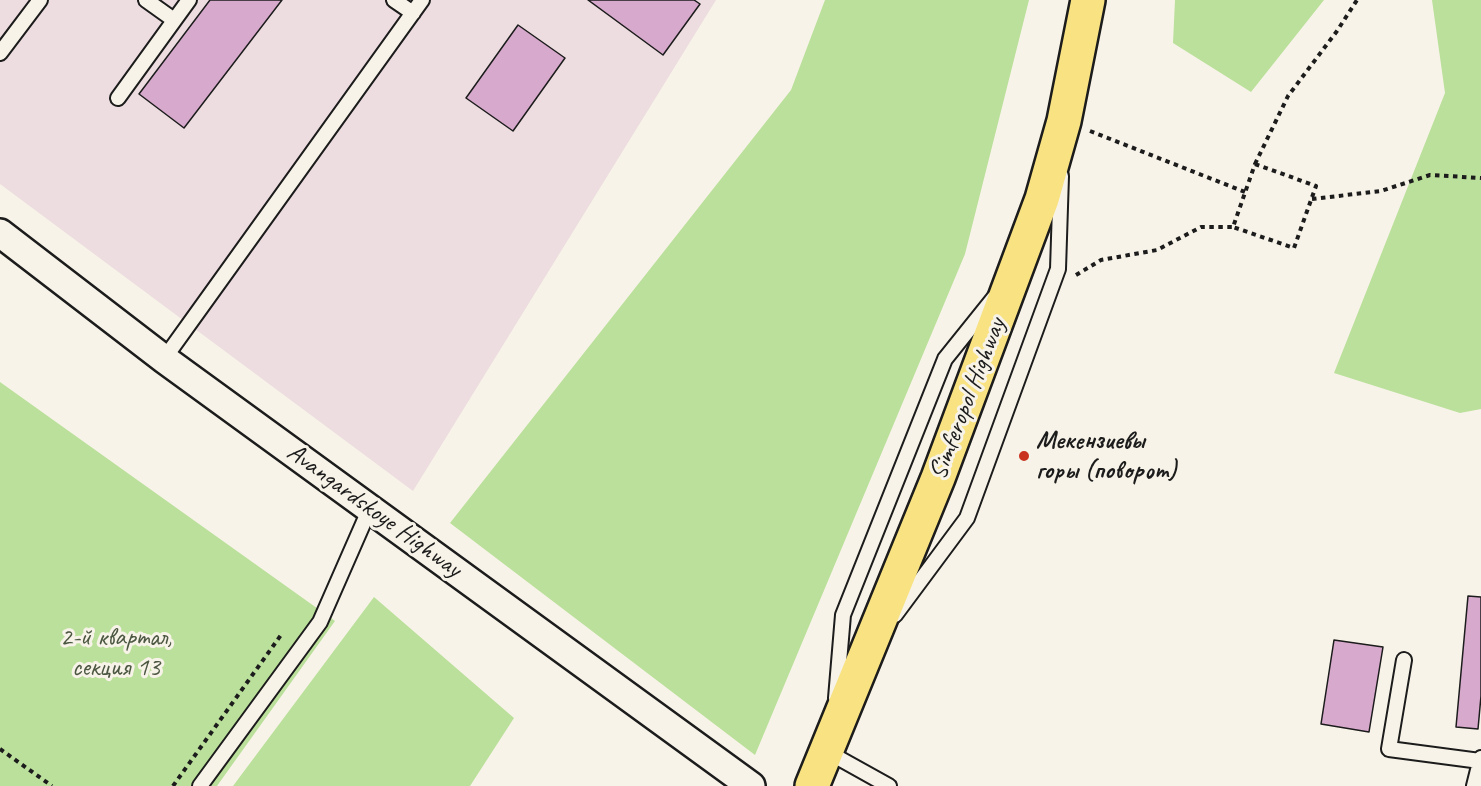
<!DOCTYPE html>
<html>
<head>
<meta charset="utf-8">
<style>
	body { margin:0 }
	canvas { display:block; background:#f7f3e8 }
</style>
</head>
<body>
<canvas width="1481" height="786"></canvas>
<script>
const g = document.querySelector('canvas').getContext('2d');
g.lineJoin = 'round';
function fillPath(path, color) {
  g.fillStyle = color;
  g.fill(path, 'evenodd');
}
function trace(path, color, width, dash) {
  g.strokeStyle = color;
  g.lineWidth = width;
  g.lineCap = dash ? 'butt' : 'round';
  g.setLineDash(dash || []);
  g.stroke(path);
}
function label(font, color, halo, rows, align = 'center') {
  g.font = font + ' Caveat,sans-serif';
  g.lineWidth = 6;
  g.setLineDash([]);
  g.textBaseline = 'middle';
  g.strokeStyle = halo;
  g.fillStyle = color;
  for (const [text, x, y, turn = 0] of rows) {
    g.save();
    g.translate(x, y);
    g.rotate((+turn || 0) * Math.PI / 180);
    g.textAlign = isNaN(turn) ? turn : align;
    if (halo) g.strokeText(text, 0, 0);
    g.fillText(text, 0, 0);
    g.restore();
  }
}
fillPath(new Path2D(`
	M0,0H716L413,491L0,184Z`), '#eddde0');
fillPath(new Path2D(`
	M825,0H1029L965,254L755,755L450,523L791,90Z
	M1175,0H1324L1251,92L1173,43Z
	M1432,0H1481V409L1460,413L1334,373L1445,93Z
	M0,382L335,621L217,786H0Z
	M374,597L514,718L470,786H233Z`), '#bbe09b');
const building = new Path2D(`
	M210,0H282L184,128L139,94Z
	M588,0H694L700,4L663,55Z
	M518,25L565,58L513,131L466,98Z
	M1468,596L1481,597V696L1478,729L1456,727Z
	M1334,640L1383,647L1369,732L1321,724Z`);
fillPath(building, '#d7a9cc');
trace(building, '#1c1c1c', 1.5);
const service = new Path2D(`
	M146,0L174,20
	M394,0L413,13
	M0,53L40,0
	M118,98L189,0
	M164,359L422,0
	M895,615L967,518L1058,269L1061,176
	M1404,660L1389,749L1480,761
	M836,698L843,615L945,359L994,298
	M826,751L889,786
	M200,786L320,622L370,508
	M1474,786L1481,758`);
const minor = new Path2D(`
	M0,233L164,359L751,786`);
const primary = new Path2D(`
	M812,786L938,478L1042,199L1064,121L1088,0`);
trace(service, '#1c1c1c', 18);
trace(minor, '#1c1c1c', 32);
trace(primary, '#1c1c1c', 38);
trace(new Path2D(`
	M1090,131L1245,192
	M1255,164L1316,186L1294,248L1233,227Z
	M1255,164L1288,96L1337,31L1357,0
	M1312,199L1381,191L1430,175L1481,178
	M1076,275L1101,260L1157,250L1201,227H1233
	M0,749L52,786
	M173,786L281,635`), '#1c1c1c', 4, [4.5, 4.5]);
trace(service, '#f7f3e8', 14);
trace(minor, '#f7f3e8', 27);
trace(primary, '#f8e281', 33);
for (const [x, y, r, color] of [
	[1024,456,6,"#c8321e"]
]) {
  const dot = new Path2D();
  dot.arc(x, y, r, 0, 2 * Math.PI);
  g.fillStyle = color;
  g.fill(dot);
  trace(dot, '#f7f3e8', 2);
}
label('26px', '#1c1c1c', '#f7f3e8', [
	["Simferopol Highway",968,399,-69],
	["Avangardskoye Highway",374,511,36]
]);
label('bold 26px', '#1c1c1c', '#f7f3e8', [
	["Мекензиевы",1036,441],
	["горы (поворот)",1036,471]
], 'left');
label('26px', '#4c5742', '#f7f3e8', [
	["2-й квартал,",116,638],
	["секция 13",116,668]
]);
</script>
</body>
</html>
